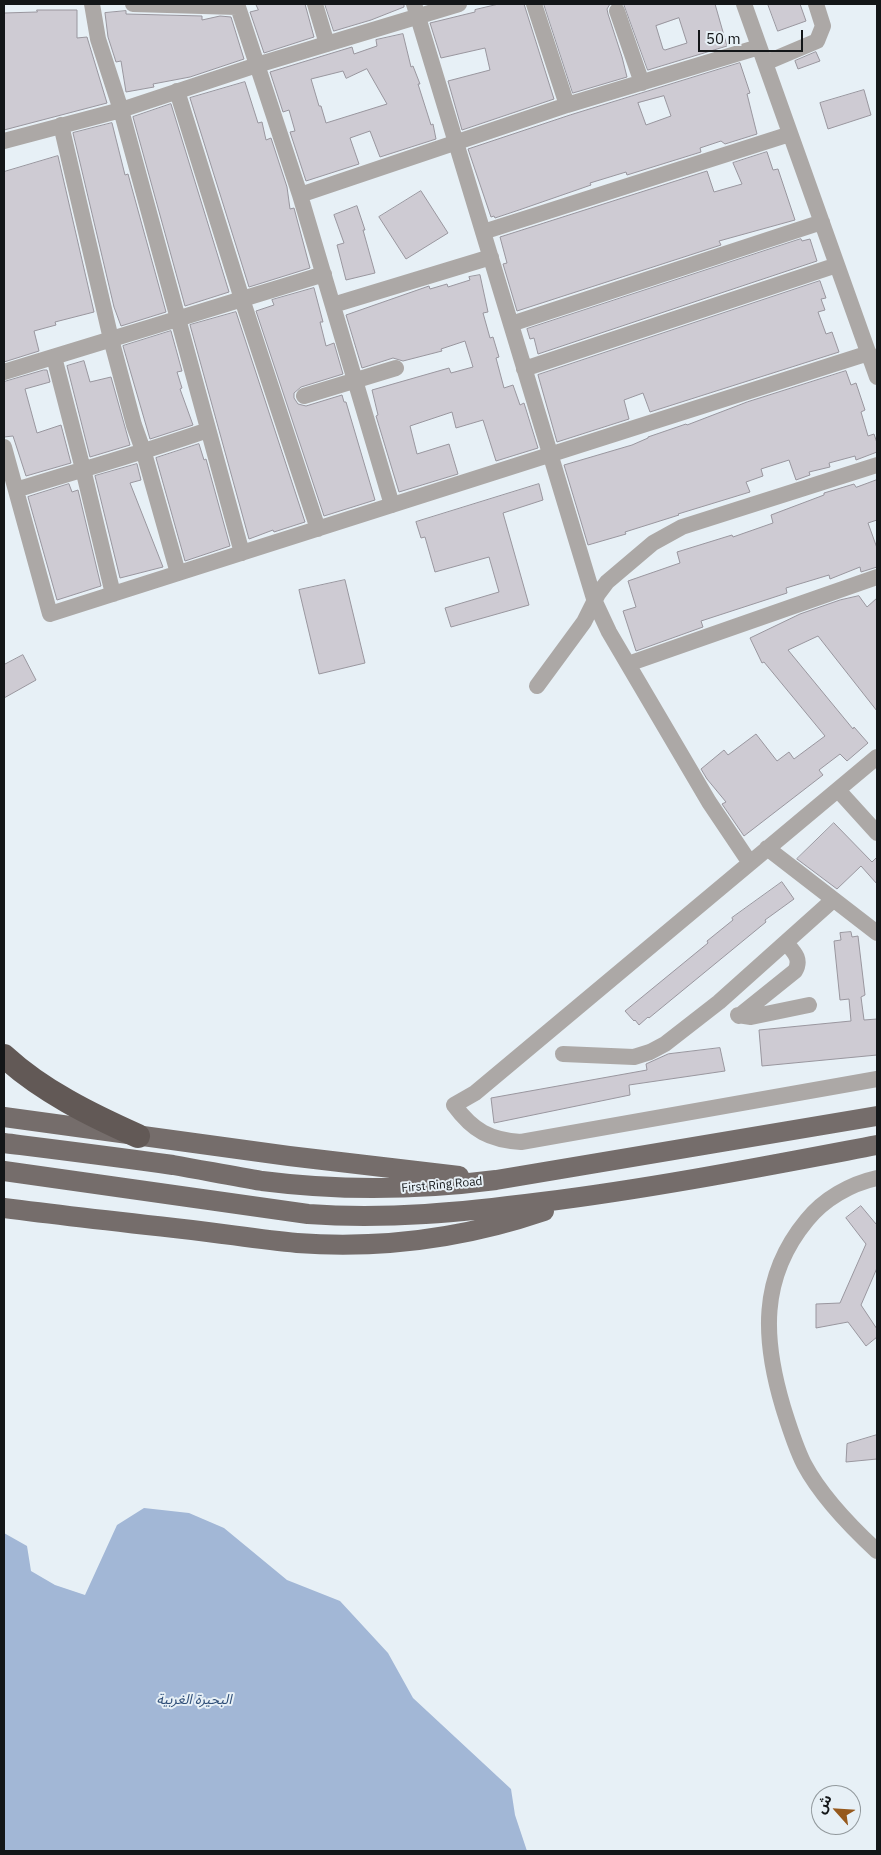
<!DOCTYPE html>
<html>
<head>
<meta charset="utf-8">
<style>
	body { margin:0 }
	#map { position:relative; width:881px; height:1855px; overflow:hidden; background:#e7f0f6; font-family:"IBM Plex Sans","Noto Sans Arabic",sans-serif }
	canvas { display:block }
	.frame { position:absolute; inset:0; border:5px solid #131618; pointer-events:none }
	.north { position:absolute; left:811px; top:1785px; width:50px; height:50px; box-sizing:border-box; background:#e7f0f6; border:1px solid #92999d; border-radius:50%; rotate:296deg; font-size:14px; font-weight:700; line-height:20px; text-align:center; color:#131618 }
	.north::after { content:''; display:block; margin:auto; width:18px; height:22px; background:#96591d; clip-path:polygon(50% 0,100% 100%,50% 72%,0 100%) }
	.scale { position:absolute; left:698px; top:30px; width:105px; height:22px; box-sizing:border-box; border:2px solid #131618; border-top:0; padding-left:6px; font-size:15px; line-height:18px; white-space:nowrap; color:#131618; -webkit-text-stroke:4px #e7f0f6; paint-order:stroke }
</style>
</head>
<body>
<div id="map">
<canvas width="881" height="1855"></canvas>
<div class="frame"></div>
<div class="north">ش</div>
<div class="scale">50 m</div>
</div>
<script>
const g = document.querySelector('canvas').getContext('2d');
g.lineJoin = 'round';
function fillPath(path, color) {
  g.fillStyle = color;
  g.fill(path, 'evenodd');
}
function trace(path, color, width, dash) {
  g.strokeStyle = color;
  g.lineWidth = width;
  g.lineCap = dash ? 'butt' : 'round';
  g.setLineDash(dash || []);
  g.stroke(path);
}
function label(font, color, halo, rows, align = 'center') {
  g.font = font + ' "IBM Plex Sans","Noto Sans Arabic",sans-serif';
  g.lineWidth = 4;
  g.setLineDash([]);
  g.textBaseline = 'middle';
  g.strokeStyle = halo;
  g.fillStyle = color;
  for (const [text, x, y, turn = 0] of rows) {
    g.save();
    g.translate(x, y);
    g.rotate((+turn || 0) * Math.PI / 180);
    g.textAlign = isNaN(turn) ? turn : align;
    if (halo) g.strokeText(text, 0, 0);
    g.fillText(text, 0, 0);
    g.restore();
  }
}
fillPath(new Path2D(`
	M144,1508L189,1513L224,1528L287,1580L340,1601L388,1653L413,1698L511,1789L515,1815L527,1851H4V1533L27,1546L31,1571L55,1585L85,1595L117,1525Z`), '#a2b7d6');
const building = new Path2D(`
	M256,4H305L314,37L264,53L250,12L258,10Z
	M325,4H404V7L371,20L334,31Z
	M499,4H524L554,99L462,130L448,81L490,70L485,48L441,58L430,23L475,12V10Z
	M544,4H610L607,9L608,14L622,57L627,77L573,93Z
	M624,4H715L727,46L648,70ZM679,18L687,43L665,50L663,49L656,26Z
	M768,4H800L806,21L778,31Z
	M37,10H77V38L87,37L107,103L4,130V13L37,12Z
	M126,11V14L202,16V20L220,16L231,17L244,59L190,77L153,84L154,87L126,92L121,61L116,62L108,37L105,13Z
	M403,34L411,67L413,66L420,84H418L431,125L433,124L436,139L380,157L370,131L350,138L359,164L306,181L290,132L295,131L289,110L283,112L270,72L352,47L354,54L377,46L376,40ZM367,69L387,104L326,123L321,106H319L311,79L343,71L346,78Z
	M816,52L820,61L798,69L795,61Z
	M740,63L750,93L747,94L757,134L725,144L721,141L700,148L701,152L627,175L626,172L590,183L591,185L519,210L495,218L494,216L491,217L468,149L570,115ZM664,96L671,116L646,125L638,103Z
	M245,82L258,123L262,122L266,140L271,138L287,187L290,209L294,208L310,268L249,287L190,98Z
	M864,90L871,115L828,129L820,103Z
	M171,104L229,292L185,306L133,117Z
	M112,123L125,175L128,174L166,312L121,326L114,307L73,133Z
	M767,152L773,170L778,169L795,220L719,241L721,245L517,311L503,264L507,263L500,237L707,171L714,192L742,184L733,163Z
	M58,156L94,312L55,322L56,325L34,331L39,351L4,362V172Z
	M421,191L448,233L406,259L379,217Z
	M357,206L365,230H363L375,273L346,280L337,245L344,243L334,215Z
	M801,239L802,241L810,239L817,261L538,354L534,338L530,339L527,329Z
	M480,275L488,312L483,313L490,338L493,337L499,357L496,358L504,388L513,385L520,405L524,403L538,448L496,461L483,420L456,428L452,412L410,426L417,454L449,444L458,474L399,492L376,416L378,415L372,390L449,368L451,373L473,367L465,341L441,349L442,351L403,361L393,358L362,368L346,315L429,286L430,289L447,284L448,287L470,280L469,277Z
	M820,281L826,298L821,299L825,310L818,312L826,334L832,332L839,352L650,412L643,393L624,400L629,419L557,442L538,375Z
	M314,288L323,322H320L326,346L334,343L343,374L301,387L294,393V398L298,404L306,406L342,395L344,402H346L375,500L324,516L256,311L274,305L272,300Z
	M236,312L305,522L274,532L273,530L249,539L190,325Z
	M171,331L182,371L177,372L182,388L180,389L193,425L150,439L123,346Z
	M84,361L90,382L111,377L130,445L90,457L67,366Z
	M44,370H47L50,382L25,389L37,433L61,425L71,463L26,476L13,436L4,437V382Z
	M846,371L851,385L856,383L865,410L861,412L868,436L874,434L877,443V452L856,460L855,456L829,463L830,467L809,472L810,475L796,480L789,460L761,469L763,476L746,482L750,492L678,514L679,515L625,532L626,534L588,545L564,465L632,445L648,438V437L686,424L687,425L747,402Z
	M199,444L204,460L206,459L230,546L185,561L156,458Z
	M137,464L141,480L130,483L163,567L120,578L95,476Z
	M877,480V520L868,523L877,548V567L861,572L860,567L830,579L829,575L786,588L787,593L701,621L703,627L636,651L623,611L636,607L628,581L680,563L677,552L732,535L733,537L773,523L771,515L824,495V493L854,484L856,487Z
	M69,484L72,492L78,490L101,586L57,600L28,497Z
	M539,484L543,500L503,513L529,605L451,627L445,608L499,592L489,557L435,572L425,537L421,538L416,522Z
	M345,580L365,663L319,674L299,590Z
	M859,596L867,607L877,598V711L818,636L788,650L853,729L854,727L868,743L847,761L840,754L819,770L823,775L744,836L722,804L726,802L707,779L701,769L724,750L728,755L756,734L777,761L789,752L794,759L825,736L764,662L762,663L750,638L800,614L840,600Z
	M23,655L36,680L4,698V665Z
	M834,823L872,862L877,857V884L861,866L837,889L797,859Z
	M782,882L794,899L765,920L766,922L649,1018L648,1017L639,1025L635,1020L634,1021L625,1011L708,943L707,941L733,920L732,918Z
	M851,932L852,937L858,936L865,995L861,997L864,1020L877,1019V1055L762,1066L759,1030L851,1021L849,999L840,1000L834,941L841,940L840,933Z
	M720,1048L725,1071L629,1085L630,1095L494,1123L491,1098L647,1070L646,1064L668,1054Z
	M861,1206L876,1224L877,1220V1268L861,1305L877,1329V1337L866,1346L848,1322L816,1328V1304L840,1303L866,1244L846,1218Z
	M877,1435V1459L846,1462L847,1444Z`);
fillPath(building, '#cecbd3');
trace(building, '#99969e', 1);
trace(new Path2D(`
	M92,4L98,39L121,110L242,553
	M133,4L237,7
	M237,4L300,195L392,505
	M315,4L327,44
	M414,4L595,602L609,632L709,802L750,863
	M534,4L567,105
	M744,4L877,377
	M617,11L642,83
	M765,63L817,41L823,26L816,4
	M177,91L242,299L318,529
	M61,125L111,339L134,425L144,453L178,573
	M4,141L121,110L257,65L459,4
	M300,195L567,105L759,47
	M483,232L790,134
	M333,305L491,257
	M511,324L822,222
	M54,357L83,469L113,594
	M524,369L837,265
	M4,372L324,274
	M304,396L396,368
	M4,447L50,614L869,353
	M16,490C80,470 145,452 208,430
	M628,664L877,577
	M537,686L584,622L598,594L607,582L653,543L682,527L877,465
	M877,757L475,1093L454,1105C473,1131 490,1140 521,1142L877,1079
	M838,790L877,833
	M767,848L877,933
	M738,1015L751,1017L809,1005
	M739,1016L795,971C802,959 794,952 786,943
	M563,1054L634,1057L650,1052L665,1044L719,1002L833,900
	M877,1178C850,1184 824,1199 807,1220C759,1278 763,1340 783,1407C789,1426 795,1446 804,1464C821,1496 851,1527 877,1551`), '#aca8a6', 16);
trace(new Path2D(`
	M4,1117L289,1156L459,1176
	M4,1143C60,1150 117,1157 173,1165C202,1170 232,1176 262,1181C340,1191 418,1190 496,1180L877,1116
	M4,1171L308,1214C387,1220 464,1212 542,1202C654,1188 766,1166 877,1145
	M4,1208C66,1216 129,1223 192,1230C227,1234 262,1240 297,1243C380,1249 465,1238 544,1211`), '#756d6b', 20);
trace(new Path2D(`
	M4,1056C42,1091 91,1115 138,1136`), '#625956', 24);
label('12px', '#131618', '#e7f0f6', [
	["First Ring Road",442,1185,-5]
]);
label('italic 14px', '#2f4e78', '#e7f0f6', [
	["البحيرة الغربية",194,1700]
]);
</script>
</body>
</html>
